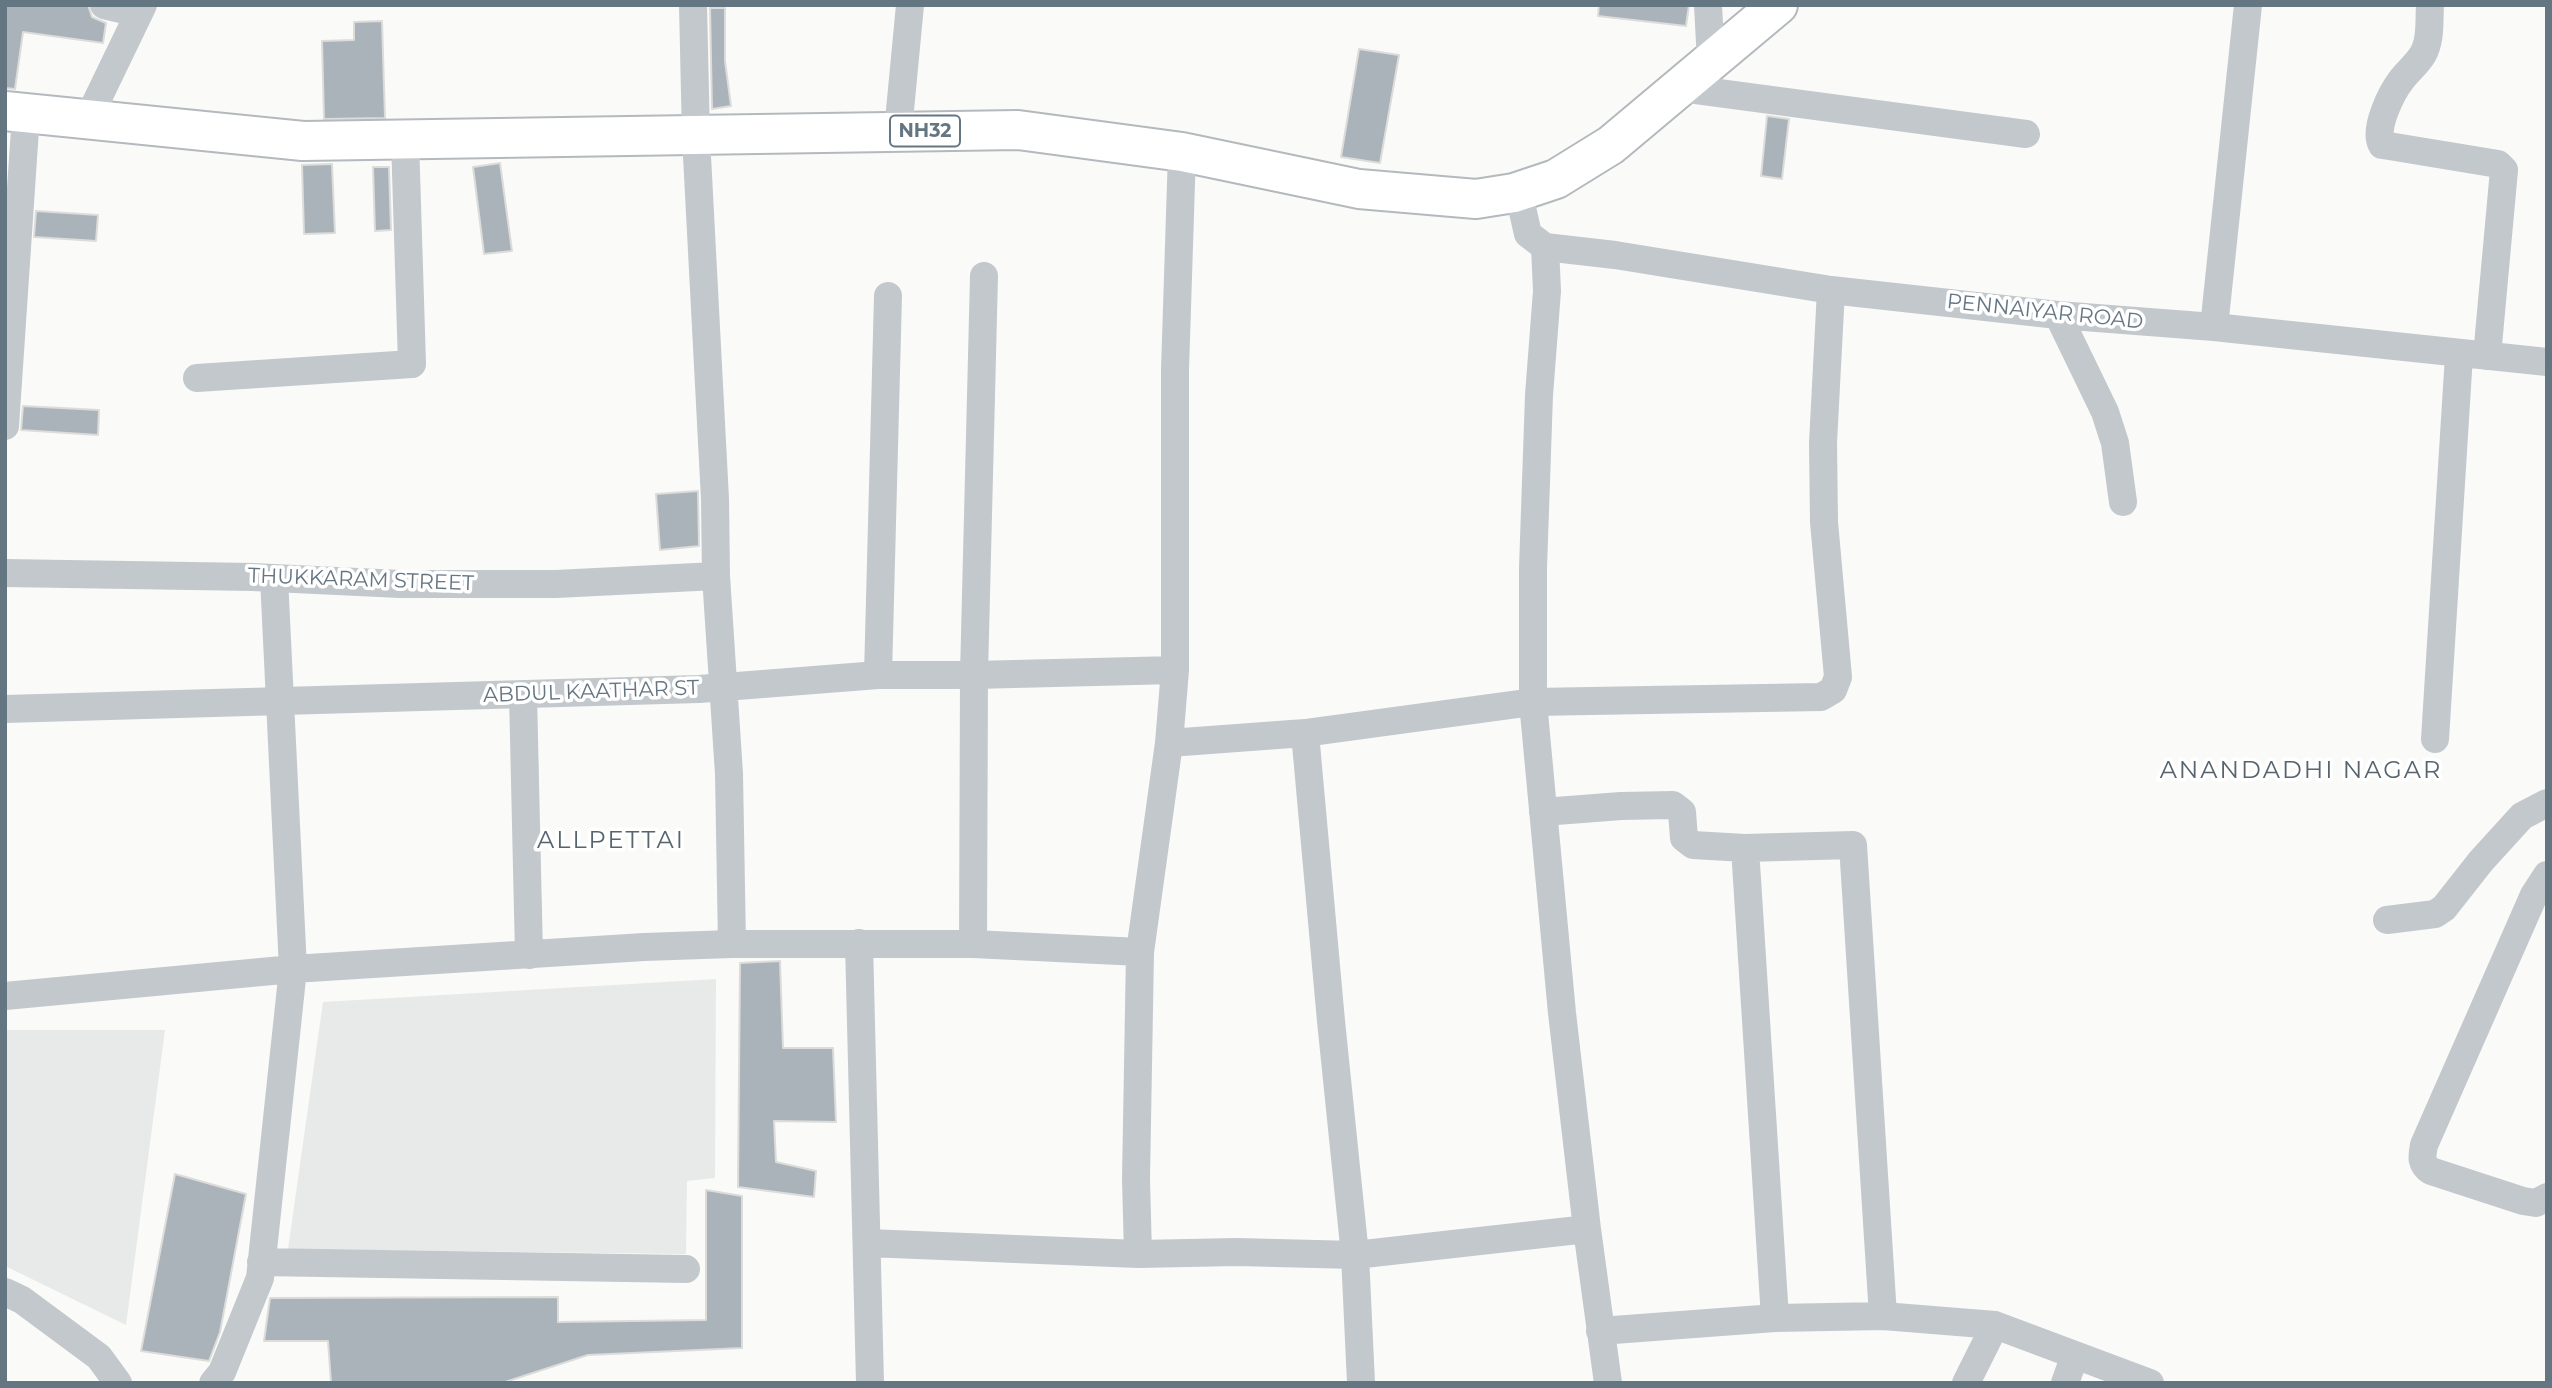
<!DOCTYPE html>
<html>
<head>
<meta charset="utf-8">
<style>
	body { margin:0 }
	#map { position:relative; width:2552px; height:1388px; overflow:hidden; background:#fafaf8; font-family:Montserrat,sans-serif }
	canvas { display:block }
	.frame { position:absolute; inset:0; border:7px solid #657683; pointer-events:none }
</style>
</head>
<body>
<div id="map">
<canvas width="2552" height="1388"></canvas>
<div class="frame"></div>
</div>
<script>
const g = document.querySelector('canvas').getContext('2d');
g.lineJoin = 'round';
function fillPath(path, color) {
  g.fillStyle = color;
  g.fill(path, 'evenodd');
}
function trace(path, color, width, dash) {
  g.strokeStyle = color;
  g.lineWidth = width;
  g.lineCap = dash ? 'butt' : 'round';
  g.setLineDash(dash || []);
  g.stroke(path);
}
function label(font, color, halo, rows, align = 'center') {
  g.font = font + ' Montserrat,sans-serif';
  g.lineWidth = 7;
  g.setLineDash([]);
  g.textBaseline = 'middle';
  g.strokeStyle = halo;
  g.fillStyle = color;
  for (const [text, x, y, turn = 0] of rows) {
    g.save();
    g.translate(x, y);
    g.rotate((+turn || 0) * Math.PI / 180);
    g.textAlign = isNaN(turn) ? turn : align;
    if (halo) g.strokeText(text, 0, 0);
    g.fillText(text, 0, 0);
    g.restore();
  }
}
fillPath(new Path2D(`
	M716,979L715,1178L687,1181L686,1254L288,1249L323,1002Z
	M5,1030H165L126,1325L5,1266Z`), '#e8e9e9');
const building = new Path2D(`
	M5,5H88L92,17L106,23L103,43L23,32L15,89L5,88Z
	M1599,5H1689L1686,26L1598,16Z
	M710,8H725V61L731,106L712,109Z
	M382,21L385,118L324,119L322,41L354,40V22Z
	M1359,49L1399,55L1380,163L1341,157Z
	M1767,116L1789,119L1782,179L1761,176Z
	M500,163L512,251L484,254L473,167Z
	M332,164L335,233L304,234L302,165Z
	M373,167H389L391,230L375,231Z
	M36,211L98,215L96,241L34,237Z
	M23,406L99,410L98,435L21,430Z
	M698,491L699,546L660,550L656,494Z
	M780,961L783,1048H833L836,1122L774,1121L776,1162L816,1171L814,1197L738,1187L740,963Z
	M175,1174L246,1194L220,1332L209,1361L141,1351Z
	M706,1190L742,1196V1348L588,1355L502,1383H331L328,1341H264L270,1298L558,1297V1322L706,1320Z`);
fillPath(building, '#aab3b9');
trace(building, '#dcdcda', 2);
const highway = new Path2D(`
	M5,111L303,141L1018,130L1182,152L1359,189L1476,199L1514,193L1556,179L1611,145L1778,5`);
trace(highway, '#b4b9bd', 42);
trace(new Path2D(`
	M104,5L138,13
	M1708,5L1711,62
	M2430,5C2429,21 2431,40 2423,54C2418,63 2408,71 2402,79C2391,93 2373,130 2382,145L2389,146L2498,164L2504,170L2487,356
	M1681,88L2026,134
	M87,121L143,5
	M898,131L910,5
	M1521,190L1520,199L1528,234L1545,247
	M1545,247L1547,291L1539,395L1533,568V702L1562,1013L1587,1229L1608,1383
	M1545,247L1615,255L1831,290L2058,315L2214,327L2547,362
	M2058,315L2105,412L2115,443L2123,502
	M2214,327L2248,5
	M197,378L412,364L405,140
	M5,426L26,114
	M5,573L253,577L400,584H556L716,576
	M878,675L888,296
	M523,694L529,955
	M5,709L699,689L878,675H974L1175,670
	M1305,733L1331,1021L1355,1255L1361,1383
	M2435,739L2459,355
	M1169,743L1305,733L1533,702L1821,697L1833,690L1838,677L1824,522L1823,443L1831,290
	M1543,812L1621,806L1673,805L1682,812L1684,838L1693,845L1745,848L1853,845L1883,1316
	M1745,848L1775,1318
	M2547,875L2534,895L2424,1145C2422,1156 2420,1164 2431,1171L2523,1201L2536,1203L2547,1197
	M2387,920L2435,914L2444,908L2481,861L2522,816L2547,803
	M859,943L870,1383
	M732,944H973L1140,952
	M973,944L974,675L984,276
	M5,996L293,969L644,947L732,944L729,774L716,576L715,499L696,137L693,5
	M868,1243L1138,1254L1237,1252L1355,1255L1587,1229
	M1138,1254L1136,1179L1140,952L1169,743L1175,670V370L1182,152
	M261,1262L686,1269
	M5,1292L22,1300L99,1357L118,1383
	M1600,1331L1775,1318L1883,1316L1995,1325L2150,1383
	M213,1383L222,1372L260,1278L293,969L274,578
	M1966,1383L1995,1325
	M2065,1383L2075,1355`), '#c3c8cc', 28);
trace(highway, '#fff', 38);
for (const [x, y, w] of [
	[925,131,70]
]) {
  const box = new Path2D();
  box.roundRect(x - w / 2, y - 15.5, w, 31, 5);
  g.fillStyle = '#fff';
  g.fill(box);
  trace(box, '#657683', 2);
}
label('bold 19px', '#657683', null, [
	["NH32",925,131]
]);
label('21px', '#657683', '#fff', [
	["PENNAIYAR ROAD",2045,312,6],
	["THUKKARAM STREET",361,580,2],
	["ABDUL KAATHAR ST",591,692,-2]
]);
g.letterSpacing = '2px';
label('24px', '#57646e', '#fff', [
	["ANANDADHI NAGAR",2301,771],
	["ALLPETTAI",611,841]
]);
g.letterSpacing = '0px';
</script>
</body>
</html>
